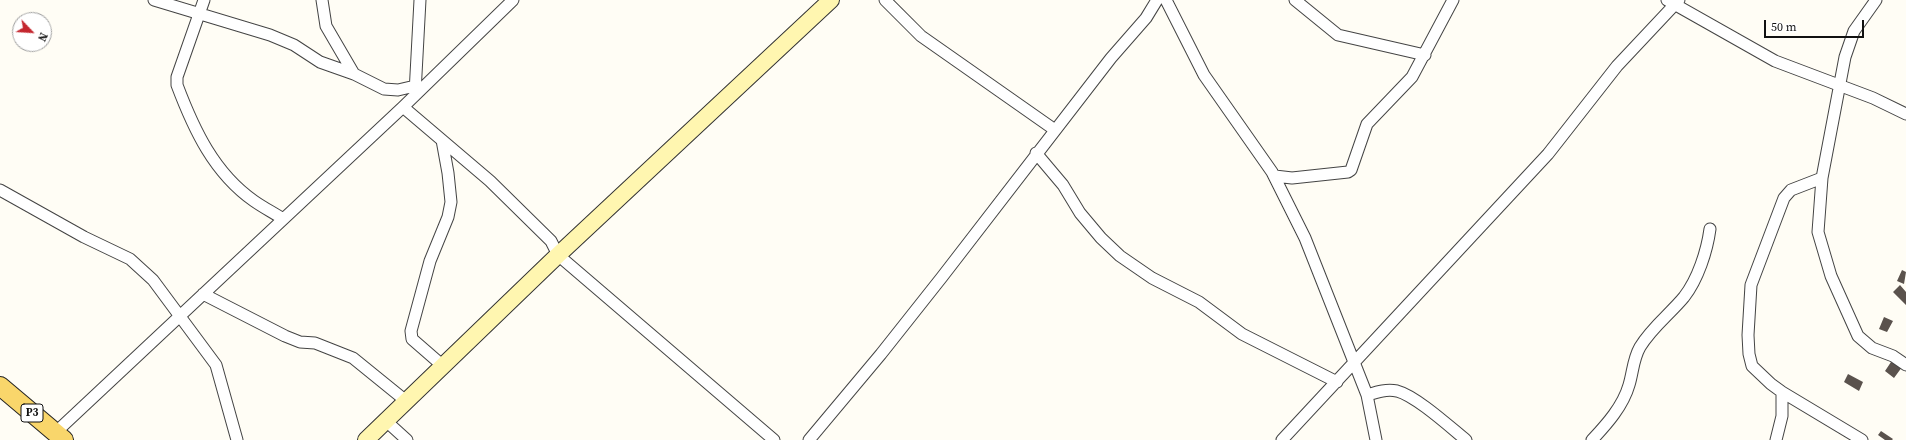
<!DOCTYPE html>
<html>
<head>
<meta charset="utf-8">
<style>
	body { margin:0 }
	#map { position:relative; width:1906px; height:440px; overflow:hidden; background:#fffdf5; font-family:"Source Serif 4",serif }
	canvas { display:block }
	.north { position:absolute; left:12px; top:12px; width:40px; height:40px; box-sizing:border-box; background:#fff; border:1px solid #a0a0a0; border-radius:50%; rotate:115deg; font-size:11px; font-weight:700; line-height:16px; text-align:center; color:#111 }
	.north::after { content:''; display:block; margin:auto; width:14px; height:18px; background:#c4262e; clip-path:polygon(50% 0,100% 100%,50% 72%,0 100%) }
	.scale { position:absolute; left:1764px; top:20px; width:100px; height:18px; box-sizing:border-box; border:2px solid #111; border-top:0; padding-left:5px; font-size:12px; line-height:14px; white-space:nowrap; color:#111; -webkit-text-stroke:3px #fff; paint-order:stroke }
</style>
</head>
<body>
<div id="map">
<canvas width="1906" height="440"></canvas>
<div class="north">N</div>
<div class="scale">50 m</div>
</div>
<script>
const g = document.querySelector('canvas').getContext('2d');
g.lineJoin = 'round';
function fillPath(path, color) {
  g.fillStyle = color;
  g.fill(path, 'evenodd');
}
function trace(path, color, width, dash) {
  g.strokeStyle = color;
  g.lineWidth = width;
  g.lineCap = dash ? 'butt' : 'round';
  g.setLineDash(dash || []);
  g.stroke(path);
}
function label(font, color, halo, rows, align = 'center') {
  g.font = font + ' "Source Serif 4",serif';
  g.lineWidth = 4;
  g.setLineDash([]);
  g.textBaseline = 'middle';
  g.strokeStyle = halo;
  g.fillStyle = color;
  for (const [text, x, y, turn = 0] of rows) {
    g.save();
    g.translate(x, y);
    g.rotate((+turn || 0) * Math.PI / 180);
    g.textAlign = isNaN(turn) ? turn : align;
    if (halo) g.strokeText(text, 0, 0);
    g.fillText(text, 0, 0);
    g.restore();
  }
}
fillPath(new Path2D(`
	M1902,270L1906,272L1904,284L1897,281Z
	M1900,285L1906,292V305L1893,292Z
	M1884,317L1893,321L1887,332L1879,329Z
	M1895,356L1905,363L1894,378L1885,371Z
	M1848,374L1863,382L1859,391L1844,382Z
	M1881,431L1893,439L1892,440H1885L1878,435Z`), '#5a524d');
const minor = new Path2D(`
	M154,0L270,35L294,45L320,62L354,74L384,89L398,90L415,86
	M204,0L177,77V85C194,130 214,173 254,201C264,208 274,213 283,219
	M322,0L326,26L354,74
	M885,0L921,36L1055,130
	M1166,0L1204,75L1272,172L1305,238L1367,395L1376,440
	M1295,0L1338,35L1425,55
	M1667,0L1775,61L1873,98L1906,114
	M1876,0L1854,31L1845,57L1822,178L1818,232L1831,276L1858,336L1872,348L1893,356L1906,365
	M415,93L420,0
	M403,107L490,181L551,241L558,255L774,440
	M442,140L448,173L451,202L448,217L430,261L411,331L412,339L443,366
	M1036,153L1063,185L1080,213L1101,238L1120,256L1152,278L1199,302L1242,334L1337,382
	M1275,176L1292,178L1348,172L1351,170L1367,124L1412,77L1453,0
	M1822,178L1791,190L1784,198L1751,285L1748,335L1749,354L1752,366L1771,384L1782,392L1862,440
	M0,190L84,237L130,259L153,280L216,365L237,440
	M203,294L285,336L300,342L315,343L353,358L406,401
	M1367,395C1377,392 1386,389 1397,391C1416,396 1450,427 1466,440
	M385,420L407,440
	M55,433L403,107L513,0
	M809,440L881,354L942,277L1111,58L1146,18L1157,0
	M1282,440L1548,154L1617,66L1679,0
	M1592,440C1607,424 1623,406 1629,385C1633,372 1633,359 1640,347C1652,327 1670,314 1684,297C1698,279 1707,251 1710,229
	M1776,440L1782,416V392`);
const secondary = new Path2D(`
	M366,440L558,255L831,0`);
const primary = new Path2D(`
	M0,386L64,440`);
trace(minor, '#444', 13);
trace(secondary, '#333', 18);
trace(primary, '#222', 20);
trace(minor, '#fff', 11);
trace(secondary, '#fff6b0', 16);
trace(primary, '#f9d66b', 18);
for (const [x, y, w] of [
	[32,413,22]
]) {
  const box = new Path2D();
  box.roundRect(x - w / 2, y - 9, w, 18, 3);
  g.fillStyle = '#fff';
  g.fill(box);
  trace(box, '#111', 1);
}
label('bold 11px', '#111', null, [
	["P3",32,413]
]);
</script>
</body>
</html>
